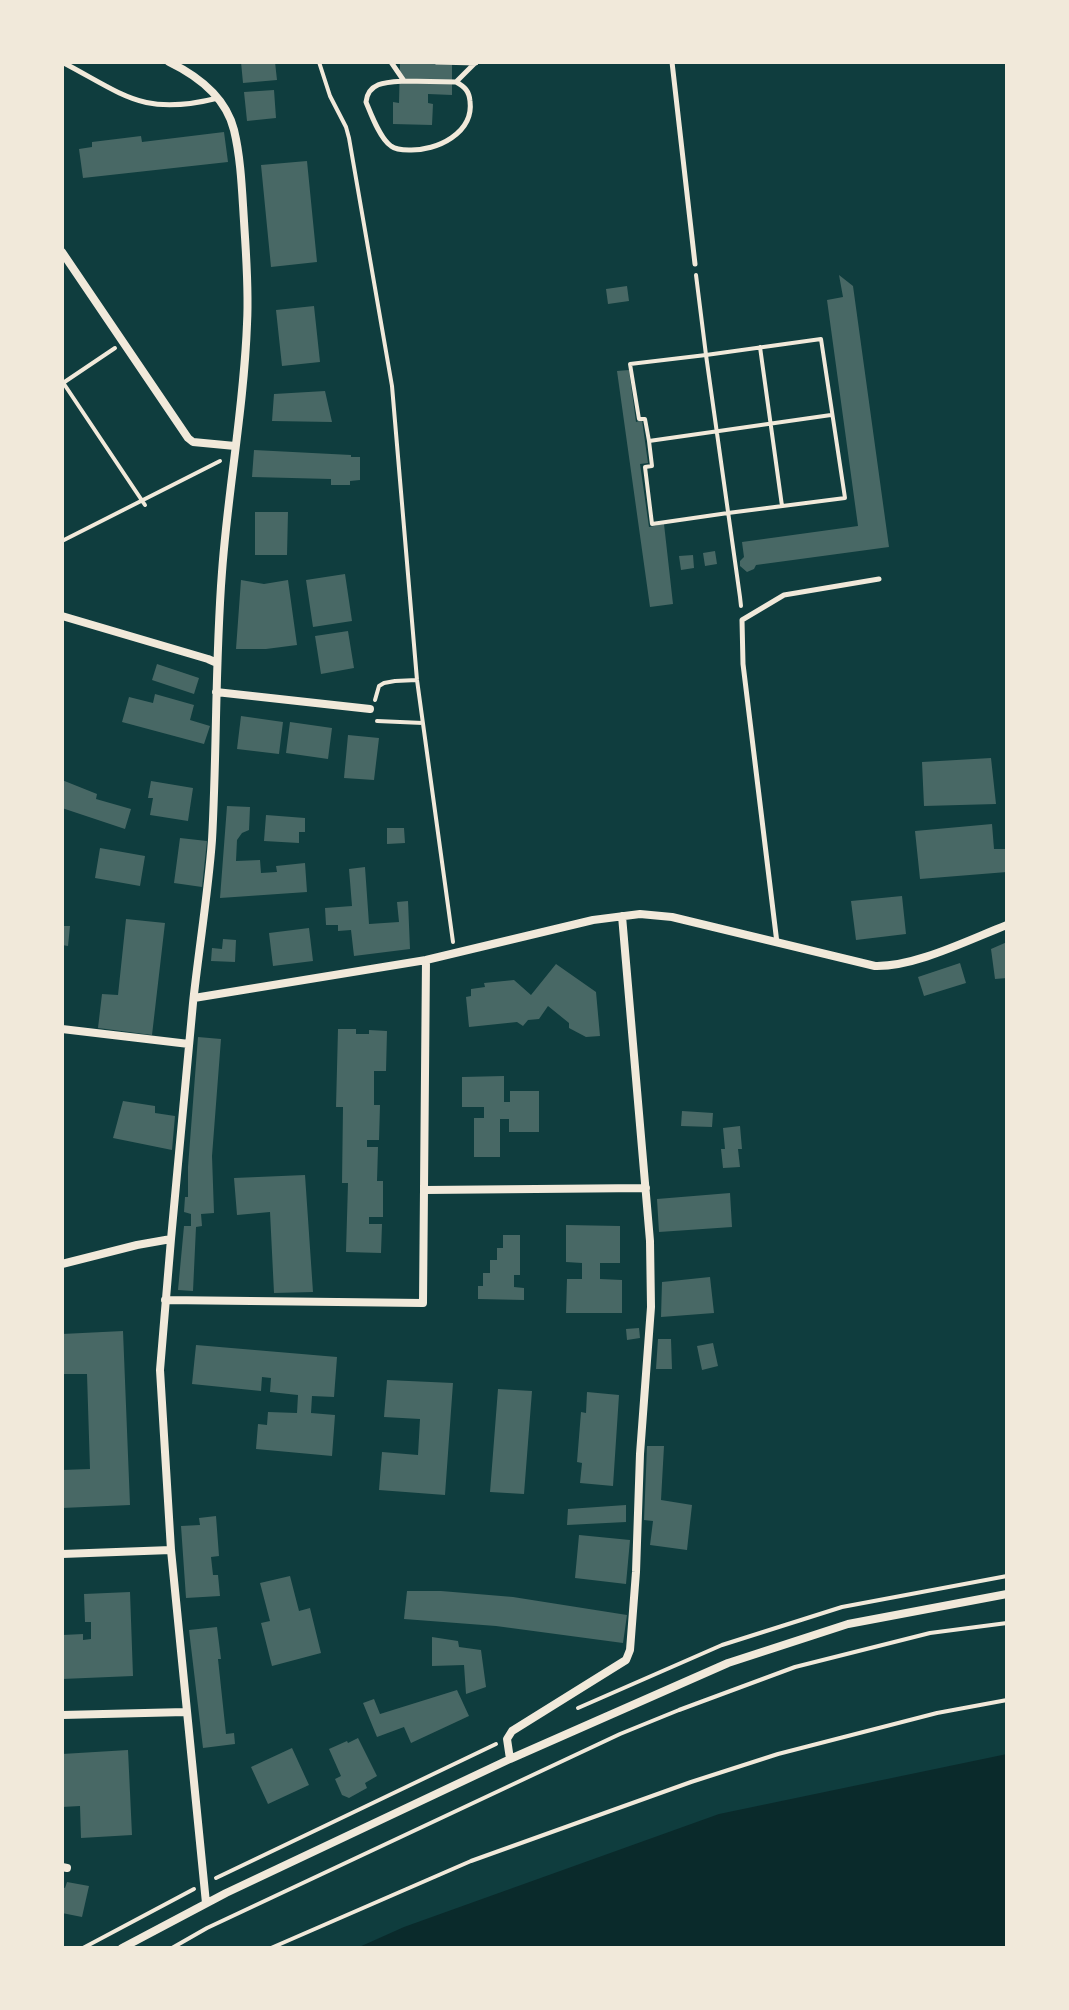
<!DOCTYPE html>
<html>
<head>
<meta charset="utf-8">
<style>
	body { margin:0 }
	#map { position:relative; width:1069px; height:2010px; overflow:hidden; background:#0f3d3e; font-family:"Archivo Narrow",sans-serif }
	canvas { display:block }
	.frame { position:absolute; inset:0; border:64px solid #f1e9da; pointer-events:none }
</style>
</head>
<body>
<div id="map">
<canvas width="1069" height="2010"></canvas>
<div class="frame"></div>
</div>
<script>
const g = document.querySelector('canvas').getContext('2d');
g.lineJoin = 'round';
function fillPath(path, color) {
  g.fillStyle = color;
  g.fill(path, 'evenodd');
}
function trace(path, color, width, dash) {
  g.strokeStyle = color;
  g.lineWidth = width;
  g.lineCap = dash ? 'butt' : 'round';
  g.setLineDash(dash || []);
  g.stroke(path);
}
fillPath(new Path2D(`
	M1007,1754V1948H357L404,1927L719,1814Z`), '#0a2a2b');
fillPath(new Path2D(`
	M241,62H275L277,80L243,83Z
	M400,62H452V95L428,94V103L433,104L432,125L393,124V102L399,103Z
	M274,90L276,118L247,121L244,92Z
	M224,132L228,162L83,178L79,149L92,147V142L141,136L142,142Z
	M307,161L317,262L271,267L261,165Z
	M839,275L853,286L889,547L756,565L754,569L747,572L740,566V561L744,557L742,542L858,526L827,300L843,297Z
	M627,286L629,301L608,304L606,289Z
	M314,306L320,362L282,366L276,310Z
	M629,370L636,422L642,420L648,463L640,464L649,527L664,524L673,604L650,607L617,371Z
	M325,391L332,422L272,421L274,394Z
	M254,450L351,455V457H360V480L350,481V485H331V479L252,477Z
	M255,512H288L287,555H255Z
	M715,551L717,564L705,566L703,553Z
	M693,555L694,568L681,570L679,556Z
	M345,574L352,621L313,627L306,580Z
	M241,580L264,584L288,580L297,645L266,649H236Z
	M348,631L354,668L321,674L315,636Z
	M157,664L199,678L194,694L152,680Z
	M155,694L194,705L190,720L210,726L204,744L122,722L129,697L153,703Z
	M241,716L283,722L279,754L237,749Z
	M290,722L332,728L328,759L286,753Z
	M348,735L379,738L374,780L344,778Z
	M991,758L996,804L924,806L922,762Z
	M62,780L97,794L96,799L131,809L125,829L62,808Z
	M151,781L193,788L188,821L150,815L153,798H148Z
	M227,806L250,807L249,830L242,833L237,840L236,861L260,860L261,873L277,872L276,866L305,863L307,892L220,898Z
	M266,815L305,818V832H299V843L264,841Z
	M992,824L994,849H1007V872L920,879L915,831Z
	M387,828H404L405,843L387,844Z
	M180,838L207,841L202,887L174,883Z
	M100,848L145,856L140,886L95,878Z
	M365,867L369,924L399,922L397,902L408,901L410,949L354,956L351,930L338,931V925H326L325,908L352,906L349,869Z
	M902,896L906,934L856,940L851,901Z
	M126,919L165,923L152,1035L98,1028L102,994L118,995Z
	M62,926H70L68,946L62,945Z
	M309,928L313,961L273,966L269,933Z
	M223,939L236,940L235,962L211,961L212,948L222,949Z
	M1007,942V978L995,979L991,949Z
	M960,963L966,983L924,996L918,977Z
	M556,964L596,992L600,1036L586,1037L569,1028V1023L548,1006L539,1019L528,1020L523,1026L517,1022L469,1027L466,997L471,996V989L485,987L484,983L514,980L531,995Z
	M338,1029H356V1034H369V1030L387,1031L386,1071H374V1105H380L379,1140H367V1147H378L377,1181H383V1217H369V1224H382L381,1253L346,1252L348,1183H342L343,1107H336Z
	M198,1037L221,1039L212,1156L214,1213L201,1214L202,1226L196,1227L193,1291L178,1290L184,1226H191V1214L184,1212L185,1197H188V1167Z
	M504,1076V1102H510V1091H539V1132H509V1119H500V1157H474V1118H484V1107H462V1077Z
	M123,1101L155,1106V1113L175,1116L172,1150L113,1138Z
	M682,1111L713,1113L712,1127L681,1126Z
	M740,1126L742,1149H738L740,1167L723,1168L721,1149H725L723,1128Z
	M305,1175L313,1292L274,1293L270,1212L237,1215L234,1178Z
	M730,1193L732,1227L659,1232L657,1199Z
	M566,1225L620,1226V1263H600V1279L622,1280V1313H566L567,1279H582V1263L566,1262Z
	M503,1235H520V1275H514V1287L524,1288V1300L478,1299V1286H483V1273H490V1260H497V1248H503Z
	M710,1277L714,1313L661,1317L662,1282Z
	M639,1328L640,1338L627,1340L626,1329Z
	M123,1331L130,1505L62,1508V1470L90,1469L87,1374H62V1334Z
	M658,1339H671L672,1369H656Z
	M713,1343L718,1366L702,1370L697,1346Z
	M196,1345L337,1357L334,1397L312,1396L311,1413L335,1415L332,1456L256,1449L258,1424L267,1425L268,1412L297,1413L298,1395L270,1392L271,1378L262,1377L261,1391L192,1384Z
	M387,1380L453,1383L445,1495L379,1490L382,1452L418,1455L420,1419L384,1417Z
	M498,1389L532,1391L524,1494L490,1492Z
	M587,1392L619,1395L613,1486L580,1483L582,1463L577,1462L581,1412L586,1413Z
	M647,1446H664L661,1500L692,1505L687,1550L650,1545L653,1521L644,1520Z
	M626,1505V1522L567,1525L568,1509Z
	M216,1516L219,1556L211,1557L213,1575H218L220,1596L186,1598L181,1526L200,1525L199,1518Z
	M579,1535L630,1540L626,1584L575,1578Z
	M290,1576L299,1611L310,1608L321,1653L272,1666L261,1623L270,1621L260,1583Z
	M407,1591H441L513,1597L627,1615L623,1643L496,1626L404,1619Z
	M130,1592L133,1676L62,1679L63,1635L83,1634V1640L91,1639V1622H85L84,1594Z
	M217,1627L221,1659H218L226,1734L234,1733L235,1744L203,1748L189,1630Z
	M432,1637L458,1641L459,1647L481,1650L486,1687L466,1694L464,1665L432,1666Z
	M457,1690L469,1716L411,1743L404,1727L377,1737L363,1703L374,1699L380,1714Z
	M358,1738L377,1776L365,1783L367,1788L349,1798L342,1795L335,1779L341,1776L329,1749L347,1741L348,1743Z
	M292,1748L309,1785L268,1804L251,1767Z
	M128,1750L132,1835L81,1838L80,1806L62,1807V1754Z
	M67,1882L89,1886L82,1917L62,1913V1887L65,1888Z`), '#486865');
trace(new Path2D(`
	M319,62L330,96L346,127L349,138L392,386L417,680L453,942
	M696,275L706,355L630,364L639,419H645L649,441L831,415
	M760,347L782,506
	M62,381L145,505
	M63,383L115,348
	M649,441L652,466L645,467L652,524L728,513L845,498L821,339L706,355C717,436 729,516 740,597L741,606
	M62,541L220,461
	M375,700L379,686L384,683L395,681L417,680
	M377,721L423,723
	M578,1708L722,1645L842,1607L1007,1576
	M216,1878L496,1744
	M83,1948L194,1889
	M172,1948L207,1928L620,1734L679,1710L795,1667L930,1633L1007,1623
	M271,1948L471,1861L691,1782L778,1754L937,1713L1007,1700`), '#f1e9da', 4);
trace(new Path2D(`
	M62,62C125,95 143,117 218,98
	M391,62L404,81L456,82L475,63
	M437,62L476,63
	M672,62L695,264
	M404,81C387,82 368,82 366,102C371,114 380,139 391,146C396,150 403,150 409,150C437,151 474,133 470,101C469,91 465,87 456,82
	M777,943L743,664L742,620L784,595L879,579`), '#f1e9da', 5);
trace(new Path2D(`
	M62,252L188,438L193,442L235,446
	M62,616L208,659L217,663
	M216,692L370,709
	M194,998L426,960L593,920L640,914L672,917L875,966C915,967 968,940 1007,925
	M62,1029L189,1044
	M425,1190L646,1188
	M171,1239L160,1370L171,1550L206,1903
	M62,1264L137,1245L171,1239C179,1160 185,1081 193,1003C199,948 208,894 212,840C217,751 215,661 222,572C228,489 244,407 247,324C249,290 246,255 244,221C242,191 241,159 234,130C226,98 198,76 169,62
	M165,1300L423,1303L426,960
	M62,1554L171,1550
	M62,1715L186,1712
	M510,1759L507,1739L512,1731L626,1660L630,1650L636,1572L640,1454L651,1307L650,1241L622,916
	M62,1867L67,1868
	M122,1948L226,1893L510,1759L728,1663L848,1624L1007,1594`), '#f1e9da', 8);
</script>
</body>
</html>
